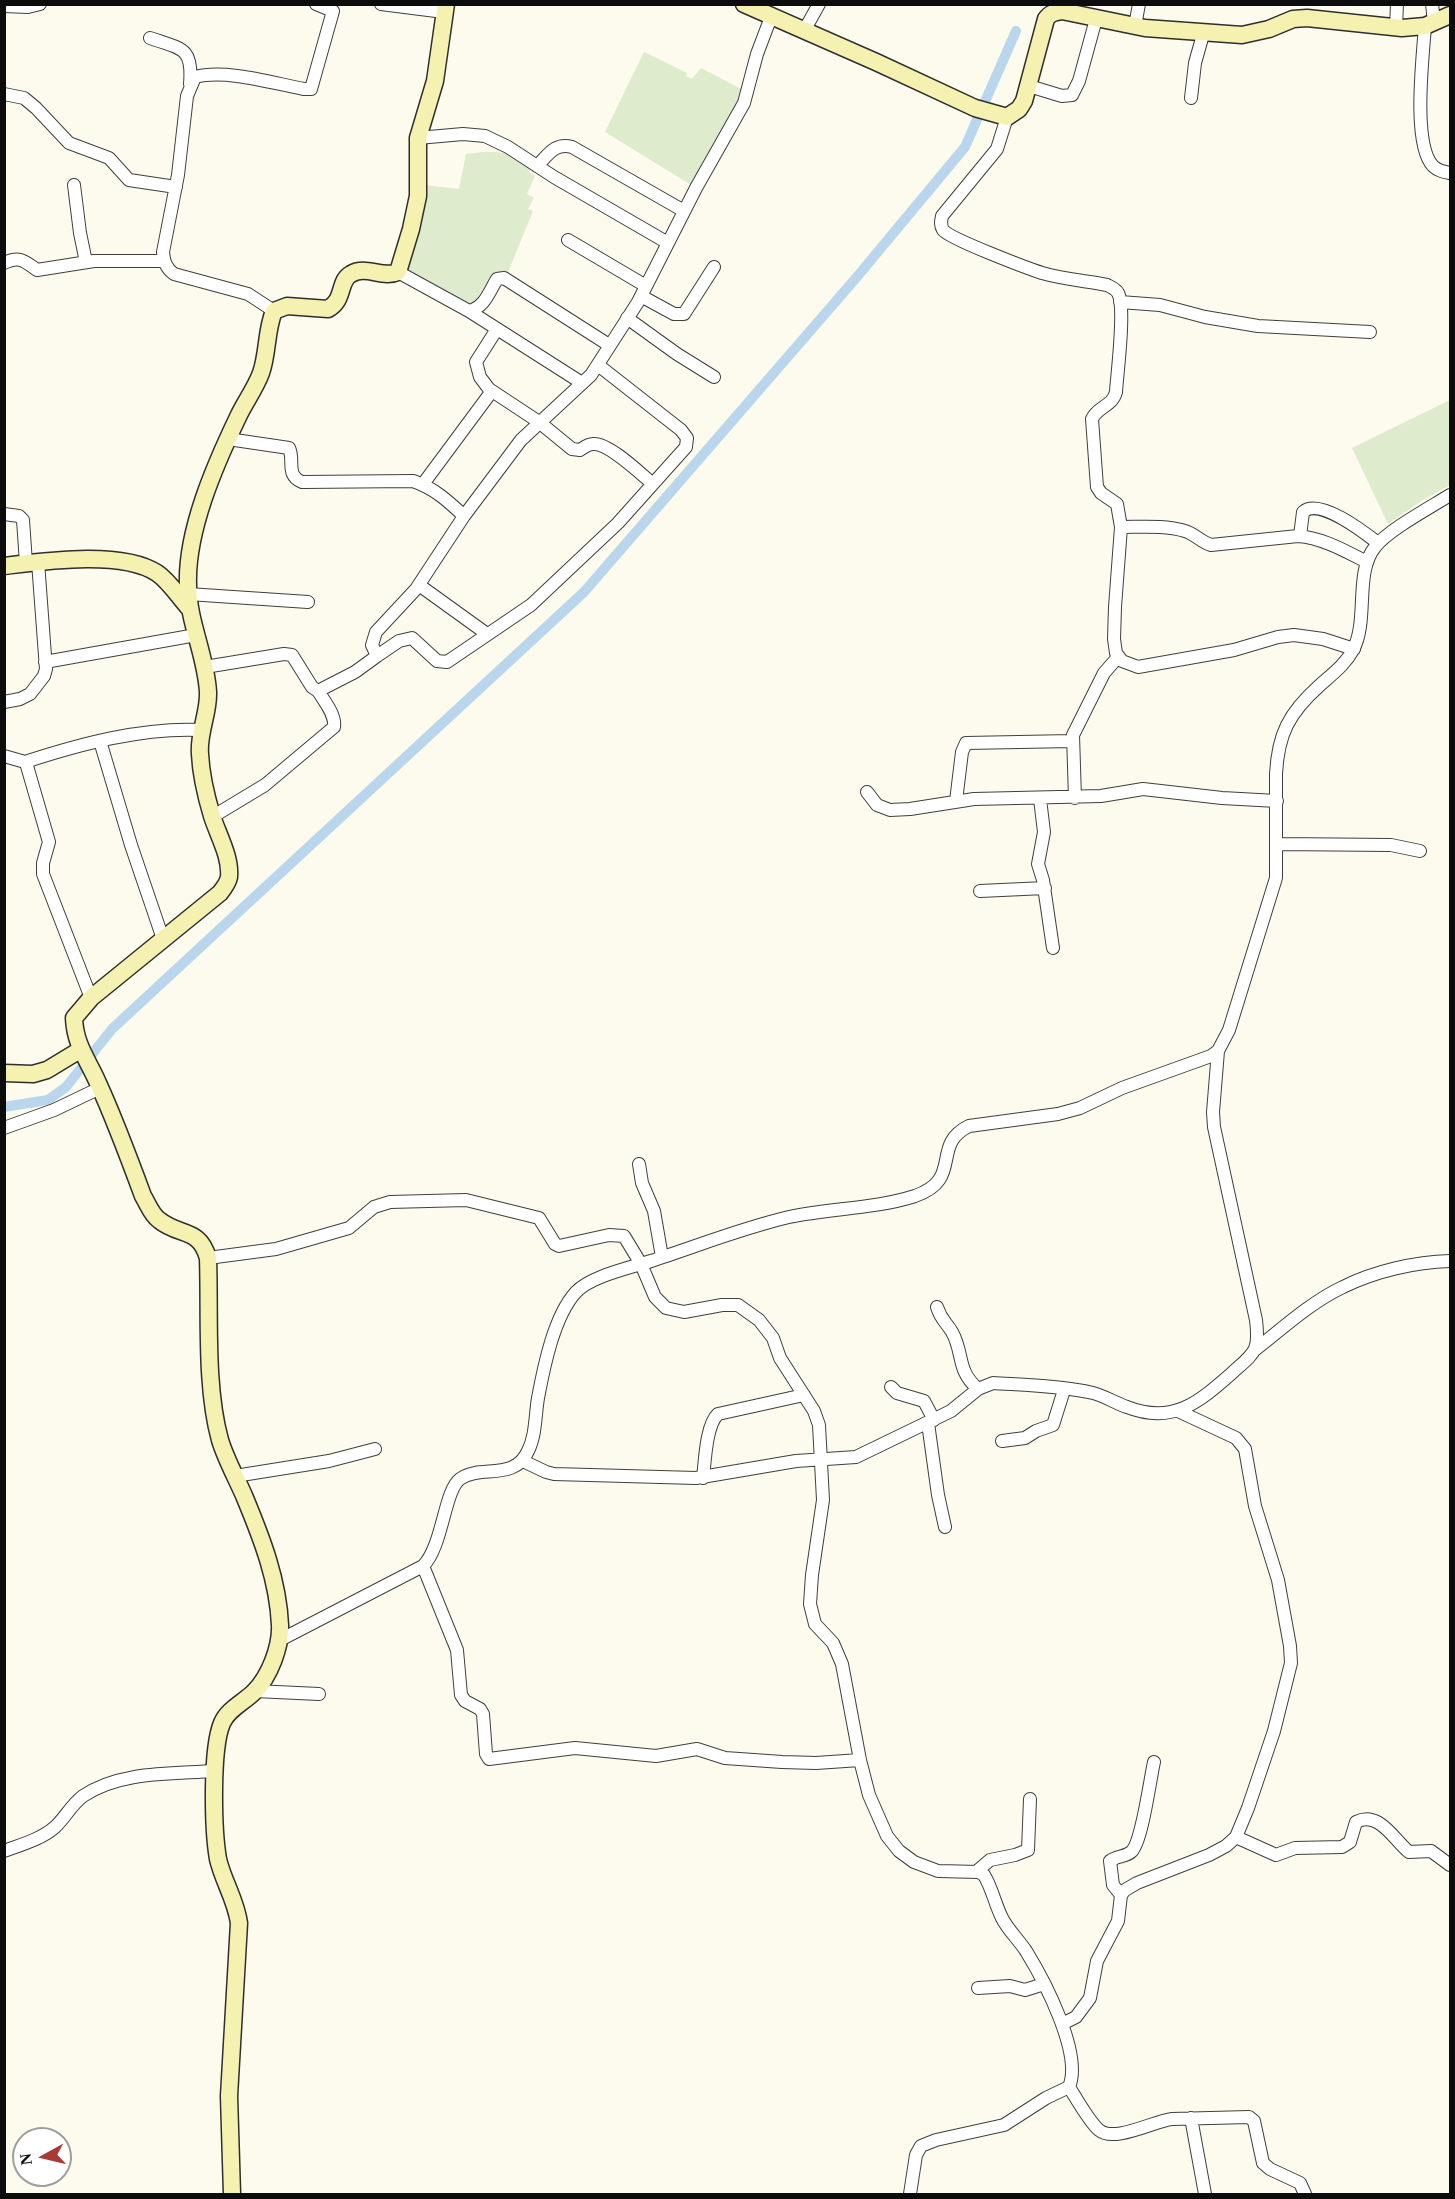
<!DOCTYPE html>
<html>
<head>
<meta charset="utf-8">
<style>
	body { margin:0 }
	#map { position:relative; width:1455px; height:2199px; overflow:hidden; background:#fdfbee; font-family:Georgia,serif }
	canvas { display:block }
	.frame { position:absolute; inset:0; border:6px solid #0c0c0c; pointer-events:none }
	.north { position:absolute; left:12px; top:2127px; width:60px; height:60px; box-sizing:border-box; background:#fff; border:2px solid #9e9e9e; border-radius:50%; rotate:262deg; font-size:16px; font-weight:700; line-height:24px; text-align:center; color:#0c0c0c }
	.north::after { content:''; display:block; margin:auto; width:21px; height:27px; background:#a93937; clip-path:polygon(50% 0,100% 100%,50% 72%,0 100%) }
</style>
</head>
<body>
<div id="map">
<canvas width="1455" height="2199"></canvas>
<div class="frame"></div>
<div class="north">N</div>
</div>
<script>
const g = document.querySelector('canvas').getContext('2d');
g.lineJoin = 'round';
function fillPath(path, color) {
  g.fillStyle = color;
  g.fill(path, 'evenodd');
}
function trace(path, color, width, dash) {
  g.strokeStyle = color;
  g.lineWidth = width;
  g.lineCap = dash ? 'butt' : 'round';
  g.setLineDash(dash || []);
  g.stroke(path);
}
fillPath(new Path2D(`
	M644,52L687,73L686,76L692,79L701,68L747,92L696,188L605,132Z
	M483,152C504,152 517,152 533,166L529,172L535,176L527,194L534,198L528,209L533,211L506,277H496L487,284L468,311L399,272L417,184L459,189L466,154Z
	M1450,400V485L1423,500L1388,524L1352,448Z`), '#deebcc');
trace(new Path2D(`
	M4,1107L48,1100L66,1087L112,1029L584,592L856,278L965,147L1016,31`), '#b9d6ed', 10);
const street = new Path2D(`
	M381,4L444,12
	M1432,4L1434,22
	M4,6L28,7L40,4
	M1135,26L1139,4
	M1425,26C1423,56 1412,144 1433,166C1438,171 1444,172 1450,173
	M1396,27L1397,4
	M804,31L819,4
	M150,38C182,49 193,47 190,84
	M1029,86L1062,96L1072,95L1079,81L1096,19
	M4,94L24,98L36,108L69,143L109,158L129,180L176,187
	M1191,98L1195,63L1204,31
	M1007,117L997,149L942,216C941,221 940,225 943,230C950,239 1027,268 1042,273C1063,279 1086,281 1107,285C1111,287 1116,289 1118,293C1126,307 1117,374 1116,392C1112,407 1098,406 1092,419L1097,487L1101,493L1117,504L1121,527L1115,607L1114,639L1116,653L1122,661L1138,667L1234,650L1278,637L1294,635L1323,639L1354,649
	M418,138L463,134L485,136L508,147L554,177L668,243
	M537,166C548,155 555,142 572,147L684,211
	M74,185L80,233L86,262
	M568,240L646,286
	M4,263C21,255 25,262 37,270L94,261H164
	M398,272L469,311C485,307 489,292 497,279L504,278L609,345
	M641,296L674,314H684L714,267
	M1120,302L1160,305L1205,317L1258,326L1370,332
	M274,311L248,294L174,274C166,268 164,262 163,252L178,175L187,96L195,77C226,69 272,83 304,89H311L333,11L316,4
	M469,311L582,383
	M627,318L677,354L714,377
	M497,329L476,362L480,377L489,389L539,422L572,449L580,450C583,448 588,444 593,444C608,442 641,474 653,484
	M228,439L289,448C295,460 285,475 302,482L413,481C434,488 448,501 464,516
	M423,484L492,391
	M4,514L19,516L23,520L26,563
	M1121,527C1142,527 1165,525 1185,531C1195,534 1201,542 1211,545L1298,536C1323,538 1345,551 1367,562
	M1300,536L1303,512C1319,497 1365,533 1378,543
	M419,585L487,634
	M188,594L308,602
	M377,656L399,641L412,638L437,661L447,662L531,605L618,523L686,447L687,438L681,430L598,365
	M45,662L196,635
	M205,667L284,654L292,655L312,687L318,691L355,672L377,656L372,645L376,632L416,589L464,516L521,440L591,375L638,302L696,188L744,103L757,54L771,17
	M4,702L20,699L30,694L44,676L46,669L38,562
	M100,741L131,845L163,939
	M4,756L25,762L27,766L49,842L43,863V874L91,998
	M25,762C80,744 143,727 201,730
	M867,792L877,805L890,810L910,809L974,799L1101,796L1143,789L1222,798L1277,801
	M1075,798L1073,735L1104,673L1118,657
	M1040,799L1044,832L1038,864L1043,880L1053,948
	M956,801L962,752L966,743L1072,741
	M212,817L265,785L334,727C336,715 324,701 318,691
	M1277,844L1391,845L1420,851
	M980,891L1045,888
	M4,1128L54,1110L100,1088
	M639,1164L642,1183L654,1211L662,1257
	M208,1258L276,1249L349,1228L374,1207L390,1202L466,1200L539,1218L555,1244L559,1246L609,1235L624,1236L641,1264L655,1297L666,1308L684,1312L722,1305H738L759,1320L773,1338L780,1358L814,1411L819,1425L823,1500L812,1575L810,1604L815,1624L833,1643L842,1664L860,1760L869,1795L887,1836L899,1851L914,1862L938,1871L979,1872L984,1875C992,1888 995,1904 1002,1918C1008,1930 1018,1939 1026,1951C1044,1980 1083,2054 1069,2087L1046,2098L1004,2125L936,2140L921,2146L916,2155L910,2194
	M937,1307C941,1320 946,1322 952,1332C964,1353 956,1370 978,1389
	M1256,1349C1283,1328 1311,1302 1343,1287C1375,1271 1415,1262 1450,1261
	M891,1387L897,1393L924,1401L934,1420
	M928,1423L938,1495L945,1527
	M1002,1441L1025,1438L1036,1431L1053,1425L1064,1390
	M523,1461L546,1472L554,1474L696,1478L796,1461L856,1457L951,1411L978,1389L993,1383C1024,1385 1064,1386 1093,1393C1105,1396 1115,1403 1127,1407C1173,1425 1199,1402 1232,1373C1254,1353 1260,1352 1256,1320L1214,1127L1213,1112L1218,1051
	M235,1476L329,1461L375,1449
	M703,1478C705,1461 706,1425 718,1414L804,1395
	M423,1566L457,1650L461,1695L465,1701L480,1709L483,1714L486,1754L489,1759L575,1748L656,1756L697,1749L725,1758L782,1762L816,1763L860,1760
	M278,1641L423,1566C443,1546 444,1491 460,1479C480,1464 514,1482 528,1451C536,1435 535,1416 538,1398C544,1366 554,1316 576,1292C591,1276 630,1268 651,1261C697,1246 742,1228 789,1217C831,1208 874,1209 915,1196C964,1179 930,1145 969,1126L1058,1114L1080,1108L1122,1088L1211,1056L1218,1051L1229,1030L1276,878V774C1278,734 1289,713 1319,686C1331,675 1345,665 1353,650C1369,620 1354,573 1375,547C1388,530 1431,507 1450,495
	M255,1691L319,1694
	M1236,1837L1276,1855L1295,1848L1342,1847L1350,1842L1356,1822C1379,1810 1394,1840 1409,1852L1431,1851L1450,1865
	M4,1851C20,1845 42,1839 55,1827C65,1818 71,1805 83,1796C120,1771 171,1774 214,1771
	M976,1872L990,1860L1015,1855L1028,1850L1030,1799
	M1121,1895L1113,1885L1110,1861C1116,1856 1125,1857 1131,1852C1142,1843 1150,1779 1154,1762
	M978,1988L1010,1986L1025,1990L1044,1984
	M1062,2024L1076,2017L1090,1998L1097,1961L1118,1921L1121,1895L1125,1890L1137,1883L1209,1855L1226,1846L1236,1837L1248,1808L1274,1731L1291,1663L1290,1646L1278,1580L1255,1506L1245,1449L1236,1438L1178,1411
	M1069,2087C1076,2098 1090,2123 1099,2130C1114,2143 1154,2121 1172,2119L1249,2117L1254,2121L1263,2163L1270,2169L1300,2183L1305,2194
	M1191,2118L1205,2194`);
const secondary = new Path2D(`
	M744,4L876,62L975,108L1007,117L1019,109L1024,101L1046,19C1050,13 1055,12 1062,11L1145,28L1242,35L1269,29L1293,19L1307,18L1402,28L1425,26L1450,15
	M4,566C45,561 122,550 157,573C169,581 179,597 189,608
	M4,1073L33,1074L47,1070L80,1050
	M232,2194L229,2096L239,1923C236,1900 223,1881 218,1859C213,1830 211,1749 222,1723C228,1709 244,1702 254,1692C270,1676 281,1646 280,1625C278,1580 262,1539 245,1498C237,1479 226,1460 220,1440C205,1386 210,1315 208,1258C199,1227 180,1237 159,1220C151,1214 148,1204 143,1196C129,1158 115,1120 98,1083C88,1060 75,1045 74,1018L91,998L220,893C224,888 228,883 229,877C231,857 218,835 212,816C206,796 201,775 200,754C198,733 209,713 208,692C206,655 188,622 188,585C186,531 215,465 238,417C245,402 255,389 261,373C268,353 266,330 274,311L287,306L328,309C345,300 338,281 351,274C366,265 383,279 398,272L411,229L418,196V138L435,81L446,4`);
trace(street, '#3f3f3f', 14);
trace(secondary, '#2e2e2e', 19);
trace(street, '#fff', 12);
trace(secondary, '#f4f1b1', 16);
</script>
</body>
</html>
